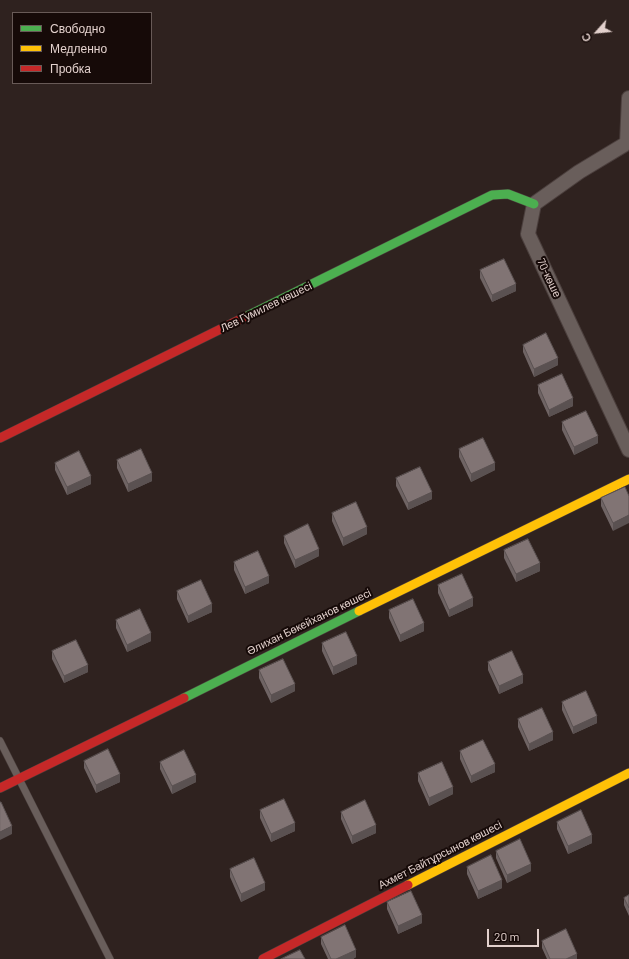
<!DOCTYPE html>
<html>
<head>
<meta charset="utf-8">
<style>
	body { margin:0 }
	#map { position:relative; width:629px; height:959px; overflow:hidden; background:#2f221f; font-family:Barlow,sans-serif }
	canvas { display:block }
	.legend { position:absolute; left:12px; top:12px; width:140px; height:72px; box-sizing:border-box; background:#160a08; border:1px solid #685a57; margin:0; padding:5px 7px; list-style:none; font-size:12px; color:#e3d1cd }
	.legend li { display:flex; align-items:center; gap:8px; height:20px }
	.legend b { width:20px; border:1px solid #685a57 }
	.north { position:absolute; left:577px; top:12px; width:40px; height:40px; -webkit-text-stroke:3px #160a08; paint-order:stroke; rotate:243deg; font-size:11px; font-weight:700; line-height:16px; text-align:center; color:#e3d1cd }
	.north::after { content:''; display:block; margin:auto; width:14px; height:18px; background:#e3d1cd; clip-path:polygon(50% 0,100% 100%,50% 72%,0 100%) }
	.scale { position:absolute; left:487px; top:929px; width:52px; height:18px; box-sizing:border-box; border:2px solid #e3d1cd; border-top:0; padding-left:5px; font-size:12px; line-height:14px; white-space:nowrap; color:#e3d1cd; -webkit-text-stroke:3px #160a08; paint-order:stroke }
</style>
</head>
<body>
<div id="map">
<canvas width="629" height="959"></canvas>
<ul class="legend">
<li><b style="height:5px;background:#4caf50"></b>Свободно</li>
<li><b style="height:5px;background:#ffc107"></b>Медленно</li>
<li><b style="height:5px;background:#c62828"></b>Пробка</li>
</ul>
<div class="north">С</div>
<div class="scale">20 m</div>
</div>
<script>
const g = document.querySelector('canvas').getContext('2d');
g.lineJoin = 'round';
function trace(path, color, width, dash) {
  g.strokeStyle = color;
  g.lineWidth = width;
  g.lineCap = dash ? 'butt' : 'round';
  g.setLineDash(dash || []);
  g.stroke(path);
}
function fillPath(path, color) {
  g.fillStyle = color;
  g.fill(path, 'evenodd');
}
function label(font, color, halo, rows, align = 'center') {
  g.font = font + ' Barlow,sans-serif';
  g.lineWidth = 4;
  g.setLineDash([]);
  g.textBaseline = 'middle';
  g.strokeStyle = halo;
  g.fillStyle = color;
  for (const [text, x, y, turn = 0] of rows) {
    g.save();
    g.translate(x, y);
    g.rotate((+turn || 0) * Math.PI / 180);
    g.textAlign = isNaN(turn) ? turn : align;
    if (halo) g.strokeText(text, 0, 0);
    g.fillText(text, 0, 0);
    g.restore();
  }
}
const lane = new Path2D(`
	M0,741L110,959`);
const street = new Path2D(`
	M627,143L579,172L534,204L528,234L629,450
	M627,143L629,98`);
const fast = new Path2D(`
	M245,317L492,195L508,194L534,204
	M184,698L359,611`);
const slow = new Path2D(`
	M359,611L629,479
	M408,885L629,773`);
const jam = new Path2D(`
	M0,438L245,317
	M0,788L184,698
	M263,959L408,885`);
trace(lane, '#4b3f3d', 8);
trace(street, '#4b3f3d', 16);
trace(fast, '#4b3f3d', 10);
trace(slow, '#4b3f3d', 10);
trace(jam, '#4b3f3d', 10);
trace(lane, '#695e5b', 7);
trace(street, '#695e5b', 14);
trace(fast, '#4caf50', 9);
trace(slow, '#ffc107', 9);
trace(jam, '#c62828', 9);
fillPath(new Path2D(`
	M480,270L516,291L492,302L480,278Z
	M523,345L558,365L534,377L523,352Z
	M538,385L573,406L549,417L538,393Z
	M562,422L598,443L574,455L562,430Z
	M459,449L495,470L471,482L459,457Z
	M117,460L152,481L128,492L117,468Z
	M55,463L91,484L67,495L55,470Z
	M396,478L432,499L408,510L396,486Z
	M625,487L613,531L601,506V498Z
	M332,513L367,534L343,546L332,521Z
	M284,536L319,556L295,568L284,543Z
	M504,550L540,571L516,582L504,558Z
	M234,562L269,583L245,594L234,570Z
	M438,585L473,606L449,617L438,593Z
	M177,591L212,612L188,623L177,599Z
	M389,610L424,631L400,642L389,618Z
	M116,620L151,641L127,652L116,628Z
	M322,643L357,664L333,675L322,651Z
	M52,651L88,672L64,683L52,659Z
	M488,662L523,683L499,694L488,670Z
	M259,670L295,691L271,703L259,678Z
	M562,702L597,723L573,734L562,710Z
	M518,719L553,740L529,751L518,727Z
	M460,751L495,772L471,783L460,759Z
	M84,761L120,782L96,793L84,768Z
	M160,762L196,782L172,794L160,769Z
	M418,773L453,794L429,806L418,781Z
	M260,810L295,831L271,842L260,818Z
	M341,812L376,833L352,844L341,819Z
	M557,822L592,843L568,854L557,829Z
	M496,851L531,871L507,883L496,858Z
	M467,867L502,888L478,899L467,874Z
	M230,869L265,890L241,902L230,877Z
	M629,895V916L624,905V898Z
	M387,902L422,923L398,934L387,909Z
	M321,937L356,957L353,959H328L321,944Z
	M542,941L577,959H547L542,948Z`), '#6f6464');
fillPath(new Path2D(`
	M516,284V291L492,302V295Z
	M558,358V365L534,377V369Z
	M573,398V406L549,417V410Z
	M598,436V443L574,455V447Z
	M495,463V470L471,482V474Z
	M152,473V481L128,492V484Z
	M91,476V484L67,495V487Z
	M432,492V499L408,510V503Z
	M629,515V523L613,531V523Z
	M367,527V534L343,546V538Z
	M319,549V556L295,568V560Z
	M540,563V571L516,582V574Z
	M269,576V583L245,594V587Z
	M473,598V606L449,617V610Z
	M212,604V612L188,623V616Z
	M424,623V631L400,642V635Z
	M151,633V641L127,652V645Z
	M357,656V664L333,675V667Z
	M88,665V672L64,683V676Z
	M523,675V683L499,694V686Z
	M295,684V691L271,703V695Z
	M597,716V723L573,734V727Z
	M553,732V740L529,751V744Z
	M495,764V772L471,783V776Z
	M120,774V782L96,793V785Z
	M196,775V782L172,794V786Z
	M453,787V794L429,806V798Z
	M295,823V831L271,842V834Z
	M376,825V833L352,844V836Z
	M12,826V834L0,840V832Z
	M592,835V843L568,854V846Z
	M531,864V871L507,883V875Z
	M502,880V888L478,899V891Z
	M265,883V890L241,902V894Z
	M422,915V923L398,934V926Z
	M356,950V957L353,959H336Z
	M577,954V959H566Z`), '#5a5151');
const building = new Path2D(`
	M504,259L516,284L492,295L480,270Z
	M546,333L558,358L534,369L523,345Z
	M562,374L573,398L549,410L538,385Z
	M586,411L598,436L574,447L562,422Z
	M483,438L495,463L471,474L459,449Z
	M141,449L152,473L128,484L117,460Z
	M79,451L91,476L67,487L55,463Z
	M420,467L432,492L408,503L396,478Z
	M625,487L629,496V515L613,523L601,498Z
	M356,502L367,527L343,538L332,513Z
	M308,524L319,549L295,560L284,536Z
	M528,539L540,563L516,574L504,550Z
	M258,551L269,576L245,587L234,562Z
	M462,574L473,598L449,610L438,585Z
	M201,580L212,604L188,616L177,591Z
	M413,599L424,623L400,635L389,610Z
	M140,609L151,633L127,645L116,620Z
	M346,632L357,656L333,667L322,643Z
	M76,640L88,665L64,676L52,651Z
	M512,651L523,675L499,686L488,662Z
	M283,659L295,684L271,695L259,670Z
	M586,691L597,716L573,727L562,702Z
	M542,708L553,732L529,744L518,719Z
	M483,740L495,764L471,776L460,751Z
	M108,749L120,774L96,785L84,761Z
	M184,750L196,775L172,786L160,762Z
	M442,762L453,787L429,798L418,773Z
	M284,799L295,823L271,834L260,810Z
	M365,800L376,825L352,836L341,812Z
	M0,802H1L12,826L0,832Z
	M581,810L592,835L568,846L557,822Z
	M520,839L531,864L507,875L496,851Z
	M491,855L502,880L478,891L467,867Z
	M254,858L265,883L241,894L230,869Z
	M411,891L422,915L398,926L387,902Z
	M629,895V908L624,898Z
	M345,925L356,950L336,959H331L321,937Z
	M566,929L577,954L566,959H550L542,941Z
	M300,950L305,959H281Z`);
fillPath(building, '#817474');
trace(building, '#5a5151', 1);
label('11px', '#e3d1cd', '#160a08', [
	["70-көше",549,278,65],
	["Лев Гумилев көшесі",266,307,-26],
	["Әлихан Бөкейханов көшесі",309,622,-26],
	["Ахмет Байтұрсынов көшесі",440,855,-27]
]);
</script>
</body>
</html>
